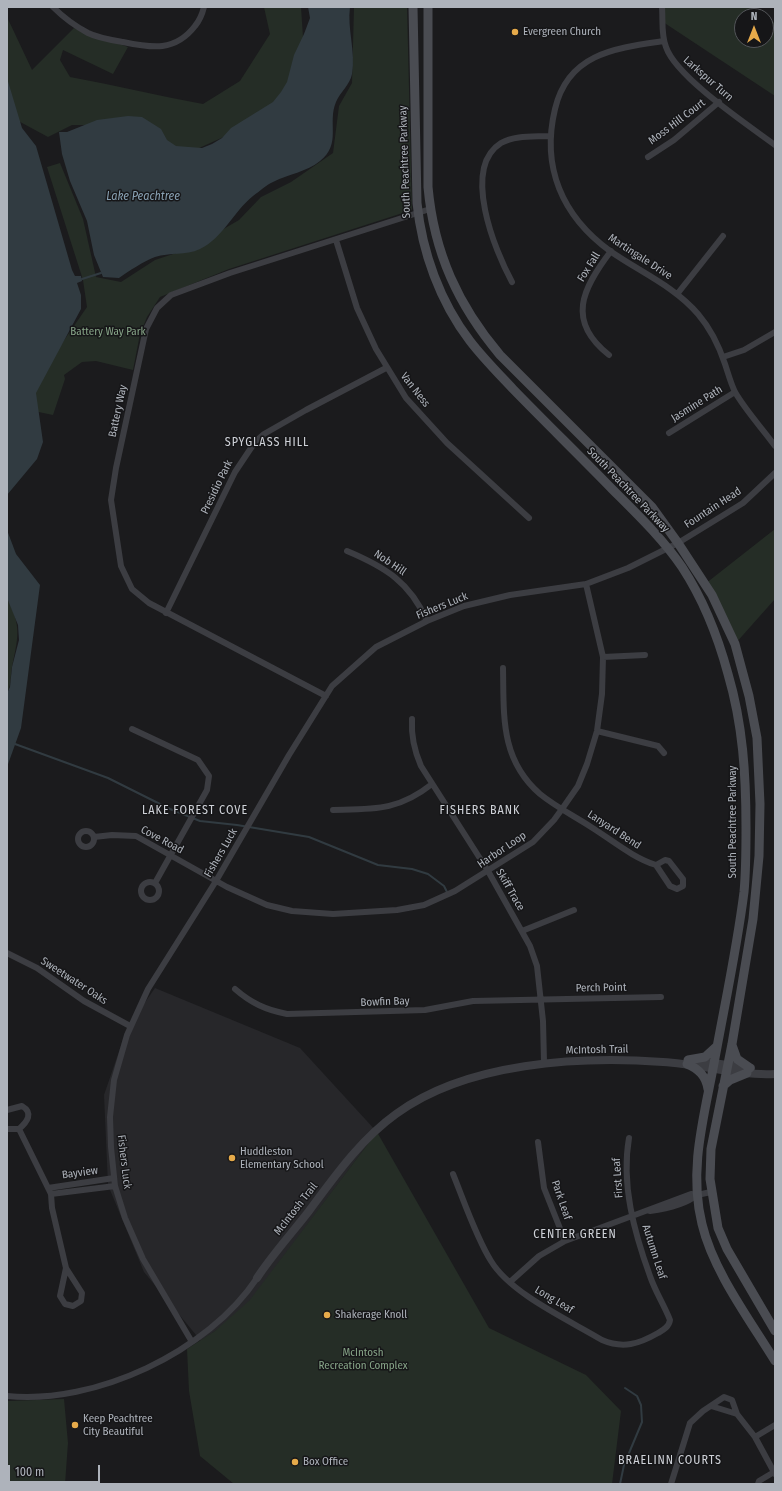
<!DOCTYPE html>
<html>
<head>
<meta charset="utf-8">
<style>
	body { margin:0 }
	#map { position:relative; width:782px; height:1491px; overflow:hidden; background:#1b1b1d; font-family:"Fira Sans Condensed",sans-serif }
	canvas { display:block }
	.frame { position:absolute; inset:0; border:8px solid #aeb3bb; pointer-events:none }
	.north { position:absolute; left:734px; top:8px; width:40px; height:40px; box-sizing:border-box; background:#161618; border:1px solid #535559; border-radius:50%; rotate:0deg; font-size:11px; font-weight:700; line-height:16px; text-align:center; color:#aeb3bb }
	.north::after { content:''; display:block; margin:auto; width:14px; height:18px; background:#e6aa4a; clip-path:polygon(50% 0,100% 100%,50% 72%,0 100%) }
	.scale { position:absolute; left:8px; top:1465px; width:92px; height:18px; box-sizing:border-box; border:2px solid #aeb3bb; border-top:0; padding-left:5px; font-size:12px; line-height:14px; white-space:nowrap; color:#aeb3bb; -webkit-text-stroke:3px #161618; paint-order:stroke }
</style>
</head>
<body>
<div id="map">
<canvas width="782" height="1491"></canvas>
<div class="frame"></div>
<div class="north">N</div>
<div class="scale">100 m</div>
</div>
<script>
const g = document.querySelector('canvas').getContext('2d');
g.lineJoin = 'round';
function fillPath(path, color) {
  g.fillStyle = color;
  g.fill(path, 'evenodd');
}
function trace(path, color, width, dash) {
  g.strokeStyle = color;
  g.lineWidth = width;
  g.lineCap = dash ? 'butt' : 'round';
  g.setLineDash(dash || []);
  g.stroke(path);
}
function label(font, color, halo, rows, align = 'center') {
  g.font = font + ' "Fira Sans Condensed",sans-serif';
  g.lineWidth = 3;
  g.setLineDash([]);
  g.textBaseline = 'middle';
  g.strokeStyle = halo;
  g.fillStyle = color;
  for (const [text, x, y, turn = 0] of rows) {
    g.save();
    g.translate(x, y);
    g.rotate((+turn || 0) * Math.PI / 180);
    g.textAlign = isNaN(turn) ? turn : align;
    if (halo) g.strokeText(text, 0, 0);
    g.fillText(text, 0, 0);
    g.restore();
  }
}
fillPath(new Path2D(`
	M155,988L300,1048L377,1132L241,1313L201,1341L144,1272L108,1185L104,1095L127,1028Z`), '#27272a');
fillPath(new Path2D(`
	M264,7H301L304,52L288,108L188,153L132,125H72L48,137L11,117L7,106V17L32,70L74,28L128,47L113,74L63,50L60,60L70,77C115,85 158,96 203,104L240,81L270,34Z
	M354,7H407L412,210L229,269L160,297L147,317L140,334L133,370L96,361L82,362L64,375L65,379L53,415L29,410L45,368L87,307L83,280L47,167L60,163L83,219L96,277L121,282L155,260L191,248L239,220L261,197L291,182L333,153L339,106L352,83Z
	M662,7H754L755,13L761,16H742V40H766V18L775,23V96L663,22Z
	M775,529V599L735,644L705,584Z
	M7,598C22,627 18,637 12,667C10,676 12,684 7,693Z
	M377,1132L489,1328L586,1375L621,1411L612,1484H234L200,1456L189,1391L187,1349L215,1331L249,1301Z
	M64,1399L68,1443L65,1484H7V1401Z`), '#252d26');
fillPath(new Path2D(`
	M308,7H350C347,29 356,52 352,74C350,85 340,92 336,102C327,123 342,144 320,161C307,172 288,174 273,182C266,185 260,191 253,196C234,211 223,238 200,249C185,256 170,252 155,257C144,261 129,271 119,278L103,277L94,255L87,221L70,181L62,154L59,132H67L97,120L128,116L142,117L161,129L167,140L176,146L202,148L212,144L222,138L231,128L273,102L281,92L287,82L294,55L304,34L310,18Z
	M7,78L22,128L36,146L72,270L75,276H81L82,281L77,283L81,295V309L36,393L43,442L37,459L7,495Z
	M7,530L16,554L40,585L21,728L7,767V693L10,687L12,667L19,640L18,625L7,598Z`), '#313b41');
trace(new Path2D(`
	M82,279L101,273
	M15,744L108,778L170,809L200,821L237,825L309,837L378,865L412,869L428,874L444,886L447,892
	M620,1484L624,1465L642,1422L641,1405L637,1396L625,1388`), '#313b41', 2);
trace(new Path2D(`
	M53,7C63,17 75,26 88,33C98,38 111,40 123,42C152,48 175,52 195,26C200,20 202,15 204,7
	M662,7C663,20 661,35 666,47C676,77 748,125 775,145
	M664,41C616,48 568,53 555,109C541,167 562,216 610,251C640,272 674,286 698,314C710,328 719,346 725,364C728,373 731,384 735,392C746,411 762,428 775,446
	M648,157L674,140L719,102
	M336,240L357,308L376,349L406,398L447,443L529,518
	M512,282C495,251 461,168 501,143C515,135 534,137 550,136
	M678,293L723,236
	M609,355C566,321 582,289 611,251
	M723,357L744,350L775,332
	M669,433L735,392
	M347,551C385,567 410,582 427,621
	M166,613L235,472L255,442L264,434L306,410L386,368
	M603,657L645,655
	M503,668C504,716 500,759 540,794C556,807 574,816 591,827C612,840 633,858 656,865
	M326,696L149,603L132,589L121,566L111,500L116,468L146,329L157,308L171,295L230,273L430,209
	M412,719C411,736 414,750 421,766L488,871L530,946L537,966L543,1021L544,1062
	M132,729L198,760L209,776L207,790L155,883
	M597,731L658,746L664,753
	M333,810C374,809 398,811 432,784
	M78 839a8 8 0 1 1 16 0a8 8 0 1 1-16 0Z
	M94,837L112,835L136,836L227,887L267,905L292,911L333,914L397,910L424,905L455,891L533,842L554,820L562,809L578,786L587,764L597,731L602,694L603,657L586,584
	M665,860L669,861L683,879V886L677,889L670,886L656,865Z
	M141 891a9 9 0 1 1 18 0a9 9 0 1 1-18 0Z
	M522,931L574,910
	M7,953L37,968L84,1001L130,1026
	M235,989C251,1003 266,1010 287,1014L425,1010L473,1001L661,997
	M7,1110L22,1106C34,1113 27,1122 19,1129H7
	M19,1129L51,1194L52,1208L66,1268
	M538,1142L544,1188L565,1241
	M453,1174C464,1201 476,1237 491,1261C511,1294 569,1320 602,1340C623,1349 639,1344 658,1333C663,1330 669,1327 670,1320C664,1305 655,1291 650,1276C634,1232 621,1184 629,1138
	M48,1188L114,1178
	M51,1194L115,1186
	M650,1211C665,1209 685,1205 697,1195
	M66,1268L82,1293L81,1301L73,1306L65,1304L60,1296Z
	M510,1282L539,1256L565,1241L691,1194L697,1195L711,1192
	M192,1342L143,1259L125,1218L115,1186L111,1147L110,1117L114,1080L127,1035L148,989L216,881L289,755L332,686L376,647L427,621L464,606L510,595L586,584L628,568L678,543L722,516L743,503L775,473
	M7,1396C95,1405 208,1352 257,1278
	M711,1406L737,1414
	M755,1437L775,1425
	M671,1484L690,1423L703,1411L724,1397L732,1400L737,1414L755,1437L775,1474
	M758,1484L759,1481L774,1472`), '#3c3d42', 6);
trace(new Path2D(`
	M697,1061L751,1068
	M257,1278C272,1255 292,1233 309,1211C335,1176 361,1139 396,1114C467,1062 579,1056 663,1062C701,1064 737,1076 775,1074`), '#3c3d42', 8);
trace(new Path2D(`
	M413,7L417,203C422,252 440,302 470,341C483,358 498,373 513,389C546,423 580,456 613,490C637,514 663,539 682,567C703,599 718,637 728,674C743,725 746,775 746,828C746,849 746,871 744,892C737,948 725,1003 715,1058C705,1114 688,1168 702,1224C713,1271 750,1320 775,1361
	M428,7V187C434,253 458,305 500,355L652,507L678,543L712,595L735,644L749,696L757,738L760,804L759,856L753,919L732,1044L711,1149L710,1179L718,1228L727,1249L775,1331
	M732,1045L737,1059L750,1068
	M688,1060L705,1057L717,1046
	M687,1064C699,1069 706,1076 708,1089
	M723,1086L730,1080L747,1073`), '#4a4c52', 9);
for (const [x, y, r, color] of [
	[515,32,4,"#e6aa4a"],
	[232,1158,4,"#e6aa4a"],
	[327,1315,4,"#e6aa4a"],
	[75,1425,4,"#e6aa4a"],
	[295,1462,4,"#e6aa4a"]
]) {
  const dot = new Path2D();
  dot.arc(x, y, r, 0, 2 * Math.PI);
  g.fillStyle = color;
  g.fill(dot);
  trace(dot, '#161618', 1.5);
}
label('11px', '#aeb3bb', '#161618', [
	["Evergreen Church",523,32],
	["Huddleston",240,1152],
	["Elementary School",240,1165],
	["Shakerage Knoll",335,1315],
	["Keep Peachtree",83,1419],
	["City Beautiful",83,1432],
	["Box Office",303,1462]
], 'left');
label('11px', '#aeb3bb', '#161618', [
	["Larkspur Turn",708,79,41],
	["Moss Hill Court",677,122,-37],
	["South Peachtree Parkway",405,162,-92],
	["Martingale Drive",640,257,33],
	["Fox Fall",589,267,-58],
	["Van Ness",415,390,52],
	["Jasmine Path",697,404,-32],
	["Battery Way",118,411,-78],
	["Presidio Park",217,487,-64],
	["South Peachtree Parkway",628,490,46],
	["Fountain Head",713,508,-33],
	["Nob Hill",390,563,34],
	["Fishers Luck",442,606,-22],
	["South Peachtree Parkway",733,822,-90],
	["Lanyard Bend",614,830,33],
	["Cove Road",162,840,28],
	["Harbor Loop",502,850,-34],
	["Fishers Luck",221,853,-60],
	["Skiff Trace",510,890,60],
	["Sweetwater Oaks",74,981,33],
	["Perch Point",601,988,-1],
	["Bowfin Bay",385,1002,-2],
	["McIntosh Trail",597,1050,-1],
	["Fishers Luck",124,1162,83],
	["Bayview",80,1173,-8],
	["First Leaf",618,1178,-94],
	["Park Leaf",561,1200,71],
	["McIntosh Trail",296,1209,-52],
	["Autumn Leaf",654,1252,72],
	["Long Leaf",554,1300,31]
]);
label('11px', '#87a588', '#161618', [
	["Battery Way Park",108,332],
	["McIntosh",363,1353],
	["Recreation Complex",363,1366]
]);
label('italic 12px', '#89a1b3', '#161618', [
	["Lake Peachtree",143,197]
]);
g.letterSpacing = '1px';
label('12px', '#cfd2d8', '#161618', [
	["SPYGLASS HILL",267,443],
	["LAKE FOREST COVE",195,811],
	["FISHERS BANK",480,811],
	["CENTER GREEN",575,1235],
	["BRAELINN COURTS",670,1461]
]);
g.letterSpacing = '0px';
</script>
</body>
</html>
